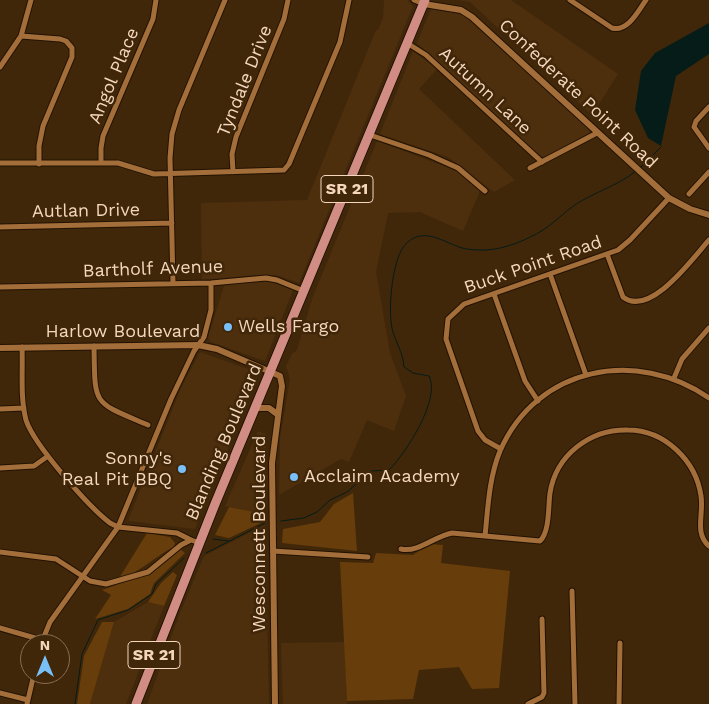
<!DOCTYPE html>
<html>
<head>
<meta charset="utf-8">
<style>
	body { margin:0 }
	#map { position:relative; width:709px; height:704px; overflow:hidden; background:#412709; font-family:"Work Sans",sans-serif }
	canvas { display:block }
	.north { position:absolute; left:20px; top:634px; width:50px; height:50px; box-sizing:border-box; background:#412709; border:1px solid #896d51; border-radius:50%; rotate:0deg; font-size:14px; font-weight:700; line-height:20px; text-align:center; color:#f5d7bd }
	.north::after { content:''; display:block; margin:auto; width:18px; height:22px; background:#79bff8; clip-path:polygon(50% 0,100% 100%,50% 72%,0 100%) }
</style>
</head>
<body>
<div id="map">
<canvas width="709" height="704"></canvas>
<div class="north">N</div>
</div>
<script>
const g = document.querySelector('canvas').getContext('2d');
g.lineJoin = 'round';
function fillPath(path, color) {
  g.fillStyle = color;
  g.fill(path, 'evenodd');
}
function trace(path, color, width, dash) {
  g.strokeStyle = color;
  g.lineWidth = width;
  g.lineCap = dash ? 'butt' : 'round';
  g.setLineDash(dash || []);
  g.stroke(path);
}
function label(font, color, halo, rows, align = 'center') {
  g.font = font + ' "Work Sans",sans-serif';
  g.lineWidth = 5;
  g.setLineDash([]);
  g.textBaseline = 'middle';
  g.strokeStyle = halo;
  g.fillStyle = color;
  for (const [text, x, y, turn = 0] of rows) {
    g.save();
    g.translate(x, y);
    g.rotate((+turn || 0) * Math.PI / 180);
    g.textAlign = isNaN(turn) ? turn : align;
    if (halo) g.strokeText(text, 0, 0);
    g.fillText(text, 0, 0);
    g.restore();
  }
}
fillPath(new Path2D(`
	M384,0H407L413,6L299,283L276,275H257L202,280L201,203L307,200L376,30H378L383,18Z
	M458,0H511L618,74L592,115L470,2Z
	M433,8L463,14L589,129V133L545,158L538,156L417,43L431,9Z
	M413,51L437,69L419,89L515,180L494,192L448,157L380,134Z
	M377,141L457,171L480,191L463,231L420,212L388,213L376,272L390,353L406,396L394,431L367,420L349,462L341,459L279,495L280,439L290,379L286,366L292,354L297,350L312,299Z
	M254,280L269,281L293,290L265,361L211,342L208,338L224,286Z
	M200,352L259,373L195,529L129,521V518L181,388Z
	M258,431L266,434L265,514L225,506Z
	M265,525L269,704H147L180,613L204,556Z
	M148,602L164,606L126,704H90L114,622Z
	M345,642L347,704H283L281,643Z`), '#4d2f0e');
fillPath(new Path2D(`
	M353,493L357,551L282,543L283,529L320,522L334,504Z
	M229,507L265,514V521L229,538L215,535Z
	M147,533L170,537L175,543L174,547C153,557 140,573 118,580Z
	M429,544L443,545L441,563L510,571L499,688L472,689L459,667L419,670L413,699L347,701L340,562L373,563L376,553L413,555Z
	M179,548L185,553L154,583L150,594L128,609L95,619L111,595L102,590L151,573Z
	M173,572L177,575L164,606L148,602L161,583Z
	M102,622H114L90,704H77L84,656Z`), '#673d0b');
fillPath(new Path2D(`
	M709,23V54L676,76L661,146L648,138L635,110L641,71L655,53Z`), '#051c19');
trace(new Path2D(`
	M639,169L661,147
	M281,521L304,518L317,512L330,500L347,492L371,471L389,470C406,453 441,399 429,376L413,373L404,367C403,353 397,345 393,332C387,314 392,261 404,246C421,226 440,240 459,247C467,250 477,250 486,250C505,249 527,240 543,230C557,221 568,208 583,200C601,190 620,184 636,171
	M213,539L229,541
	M206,553L265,523
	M75,704L82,654L98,620L128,610L152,594L156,584L184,558`), '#051c19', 1);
const minor = new Path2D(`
	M414,0L424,4
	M570,0L612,28C628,32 638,11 646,0
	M21,36L60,39L66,41L72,48V57L43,126L39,146V164
	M407,43L426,55L542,162
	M0,67L21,36L31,0
	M709,107L696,121L694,127L709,148
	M370,135L429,155L458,168L485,191
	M0,163H118L154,174L284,170L289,164L340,42L349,0
	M101,163V148L103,136L153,19L156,0
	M530,168L597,133
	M233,172L232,154L236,137L284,19L288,0
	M689,194L709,172
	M0,227L172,223
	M607,254L623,297C650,318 693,258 709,240
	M550,274L586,375
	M173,283L170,158L172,134L179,110L225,0
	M0,287L211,283L266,278L277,280L304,291
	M494,294L525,381L538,401
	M94,346C95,407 92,401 148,425
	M22,347C23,371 20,397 26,420C34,445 89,507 110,523L118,527L177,533L191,540
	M674,378L682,359L709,328
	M0,409L24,408
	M501,449L485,440L478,431L446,339L448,319L464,304L618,250L630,240L669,198
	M0,468L34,466L48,456
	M485,536C488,507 489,478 500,451C537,366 637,348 709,398
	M401,549C418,553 435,536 452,533L540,541C550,531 548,507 550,493C556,455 590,429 628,430C665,430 696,461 701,496C704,514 694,533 709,546
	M273,551L368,557
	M0,552L56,559L90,581L106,584L148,572L181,545L191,540L200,543
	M572,591L575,704
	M0,628L42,640
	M41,644L50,622L118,527L171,399L194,351L204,337L211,310V283
	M0,693L28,700
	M27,704L34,674
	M528,704L542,697L544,693L542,619
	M619,704L620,643`);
const tertiary = new Path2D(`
	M424,4L461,10L472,17L669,198L690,209L709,215
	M0,348L198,345L217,349L280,376L282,386L272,463L275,704
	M256,408H269L277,414`);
const primary = new Path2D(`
	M136,704L215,504L425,0`);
trace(minor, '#221203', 7);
trace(tertiary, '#221203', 8);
trace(primary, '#221203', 11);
trace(minor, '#a36e39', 5);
trace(tertiary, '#a36e39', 6);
trace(primary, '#d18d83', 9);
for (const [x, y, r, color] of [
	[228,327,5,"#79bff8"],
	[182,469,5,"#79bff8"],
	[294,477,5,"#79bff8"]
]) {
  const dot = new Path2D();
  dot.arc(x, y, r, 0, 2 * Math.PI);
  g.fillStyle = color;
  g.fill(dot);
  trace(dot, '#412709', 2);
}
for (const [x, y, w] of [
	[347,189,52],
	[154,655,52]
]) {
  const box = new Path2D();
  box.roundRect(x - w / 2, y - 13.5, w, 27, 4);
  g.fillStyle = '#412709';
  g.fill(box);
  trace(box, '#f5d7bd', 1);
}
label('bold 16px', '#f5d7bd', null, [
	["SR 21",347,189],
	["SR 21",154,655]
]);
label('18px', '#f5d7bd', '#412709', [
	["Angol Place",114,76,-67],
	["Tyndale Drive",245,81,-68],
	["Autumn Lane",485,91,43],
	["Confederate Point Road",578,94,43],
	["Autlan Drive",86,211,-1],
	["Buck Point Road",533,265,-19],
	["Bartholf Avenue",153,269,-2],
	["Harlow Boulevard",123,332],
	["Blanding Boulevard",224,442,-67],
	["Wesconnett Boulevard",260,534,-90]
]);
label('18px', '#f5d7bd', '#412709', [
	["Wells Fargo",238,327],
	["Sonny's",172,459,"right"],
	["Real Pit BBQ",172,480,"right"],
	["Acclaim Academy",304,477]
], 'left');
</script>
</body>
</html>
